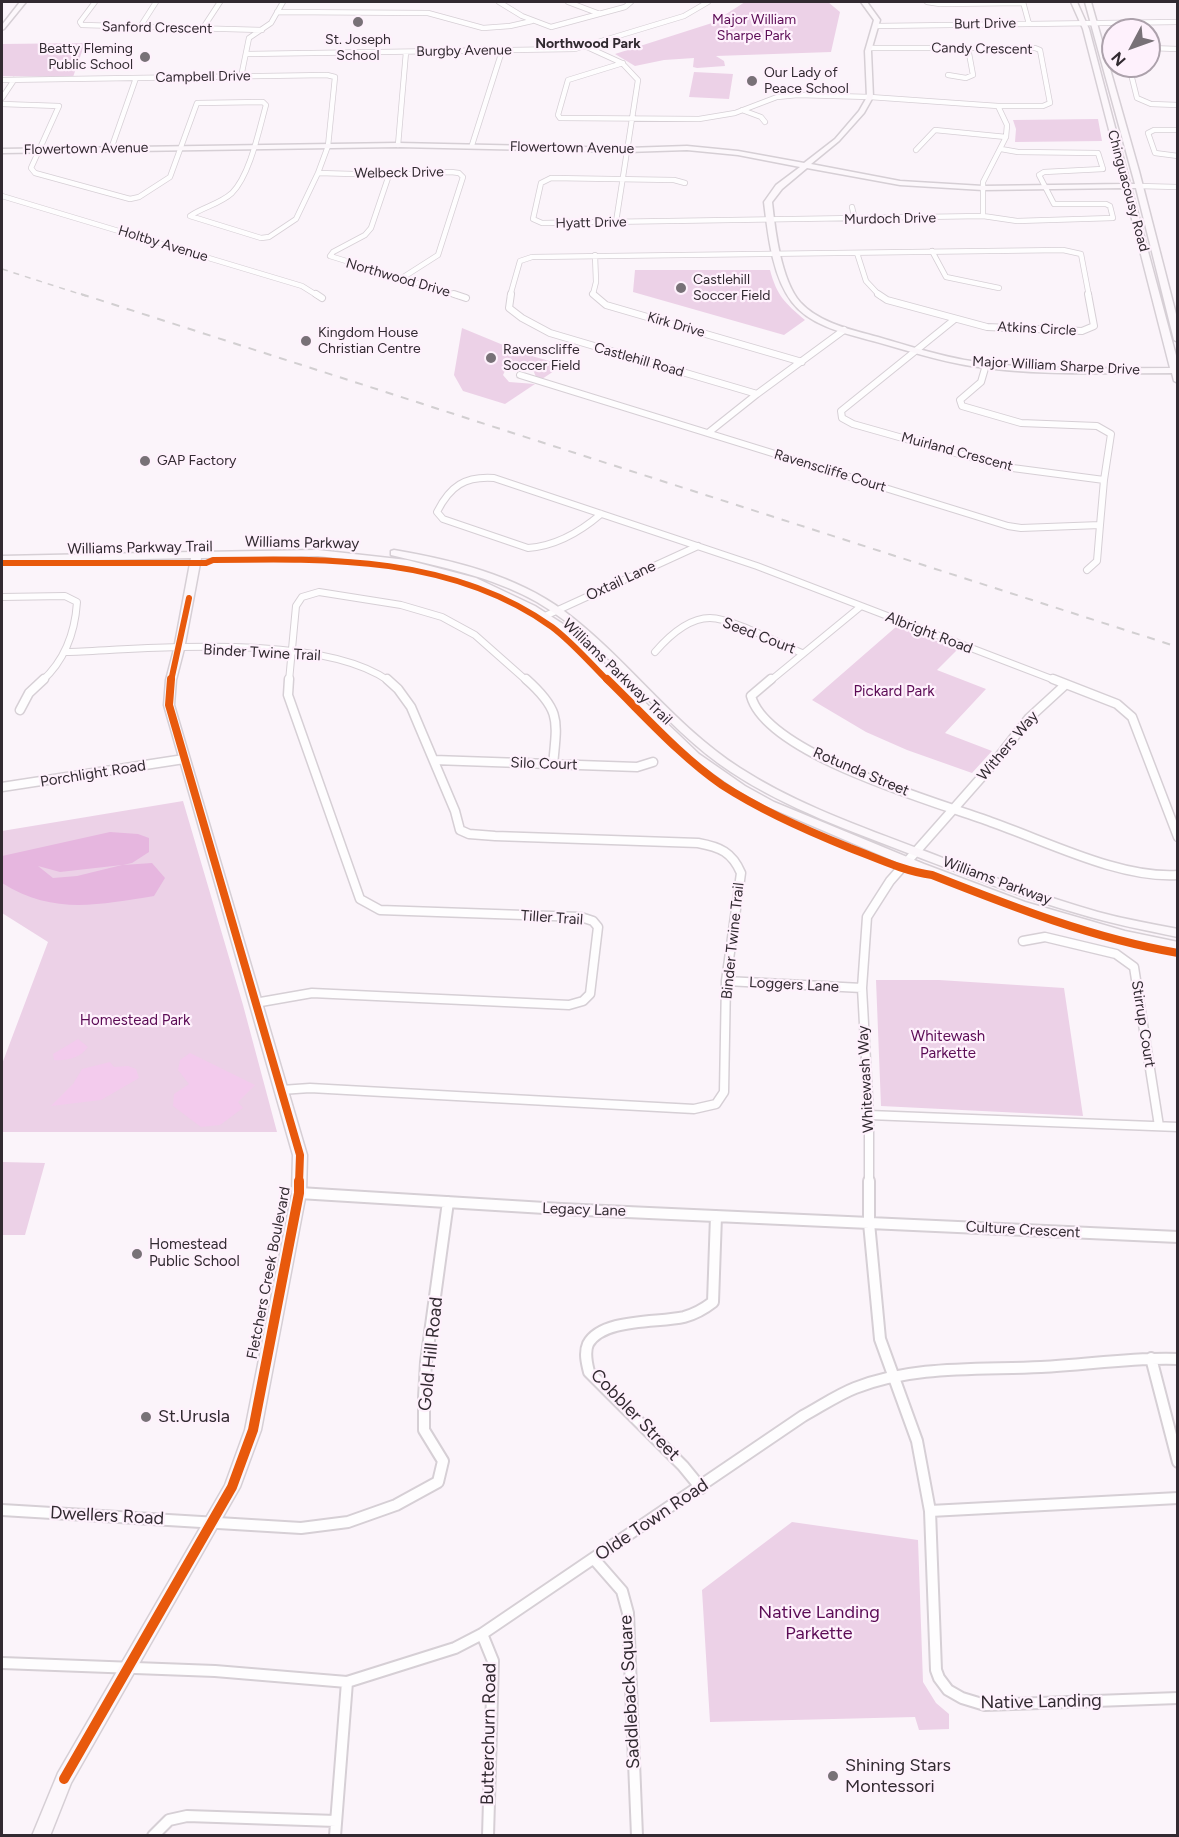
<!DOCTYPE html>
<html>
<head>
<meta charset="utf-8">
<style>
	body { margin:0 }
	#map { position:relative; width:1179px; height:1837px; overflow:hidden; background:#fbf4fa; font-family:Figtree,sans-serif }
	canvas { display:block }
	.frame { position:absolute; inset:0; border:3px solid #322a31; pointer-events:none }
	.north { position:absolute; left:1101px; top:18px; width:60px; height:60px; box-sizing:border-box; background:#fef1fc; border:2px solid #aca1ab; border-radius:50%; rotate:229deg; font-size:16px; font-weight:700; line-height:24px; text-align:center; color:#322a31 }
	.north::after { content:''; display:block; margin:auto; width:21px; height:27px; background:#787177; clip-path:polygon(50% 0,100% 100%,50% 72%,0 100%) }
</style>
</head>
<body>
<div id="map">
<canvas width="1179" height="1837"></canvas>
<div class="frame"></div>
<div class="north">N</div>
</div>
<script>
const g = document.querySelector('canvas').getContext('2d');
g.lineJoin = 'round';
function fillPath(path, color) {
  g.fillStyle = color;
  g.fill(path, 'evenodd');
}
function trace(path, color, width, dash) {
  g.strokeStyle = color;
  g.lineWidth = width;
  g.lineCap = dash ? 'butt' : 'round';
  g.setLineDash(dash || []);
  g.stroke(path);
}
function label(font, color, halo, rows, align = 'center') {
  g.font = font + ' Figtree,sans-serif';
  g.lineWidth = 4.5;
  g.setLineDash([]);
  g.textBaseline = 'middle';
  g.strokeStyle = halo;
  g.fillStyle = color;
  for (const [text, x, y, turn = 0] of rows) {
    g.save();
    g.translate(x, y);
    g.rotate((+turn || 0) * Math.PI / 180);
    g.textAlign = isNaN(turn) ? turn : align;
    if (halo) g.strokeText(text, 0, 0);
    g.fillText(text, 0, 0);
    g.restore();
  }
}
fillPath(new Path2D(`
	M745,2H828L840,12L831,52L716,56L724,61L725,66L697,68L693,67L694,58L664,60L635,66L615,54L712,23Z
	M85,43L73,77L2,76V44Z
	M694,72L733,74L729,99L689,97Z
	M1098,119L1102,141L1015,142L1016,129L1013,120Z
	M635,270H770C777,296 785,303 805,320L784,335L633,292Z
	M462,328L525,354L563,365L542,379L536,377L534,372C524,367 516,367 505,371L503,375L509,382L535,384L505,404L463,391L454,375Z
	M897,626L958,649L937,670L986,689L945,733L992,751L972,773L907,750L866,732L812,700Z
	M183,801L243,1005L277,1132H2V1064L48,942L2,913V831Z
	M876,980H939L1064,988L1083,1116L881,1106Z
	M2,1162L45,1163L25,1235H2Z
	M792,1522L918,1540L923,1682L936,1703L949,1714V1729L919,1730L915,1717L710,1722L702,1590Z`), '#ecd1e7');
fillPath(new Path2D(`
	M78,1039L88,1047C80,1058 67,1061 54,1060L53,1054Z
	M190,1053L255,1085L238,1102L243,1108L220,1125L201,1127L173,1106L174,1094L189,1084L178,1070L180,1060Z
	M110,1062L114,1067L128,1066L136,1069L139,1078L101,1100L51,1106L73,1084L82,1069Z`), '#f3cbed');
fillPath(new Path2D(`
	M110,832L138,834L149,838V852L132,863L123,865L152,863L165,878L154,896C97,905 53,915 2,883V856ZM122,865L77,876L53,878L38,866L60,872Z`), '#e6b6df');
const streetFar3 = new Path2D(`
	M95,2L80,22L82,25L262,30
	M499,2L522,16L551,27L625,7L631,2
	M568,2L600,14
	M927,2L940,4L1023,3
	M1023,2L1029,24
	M277,12L428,13L483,28L510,26L532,21
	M876,26L1178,22
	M140,27L156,2
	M203,28L220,2
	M587,47L622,63L638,80L616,222
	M1149,48L1178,49
	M247,54L575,49L684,16L708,2
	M623,63L568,80L558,115L560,118L699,119L735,113L777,97L798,95L870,97L998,106H1043L1050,103L1040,50L1035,48H869
	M1129,66L1137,98L1151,104L1178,105
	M948,75L966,78L973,75L968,48
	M241,77L249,38L271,23L283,2
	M2,80L327,75L335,77L328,146L318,173L296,219L269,237L261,238L190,216C203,207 220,204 232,193C250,175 259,130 266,105L263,102L197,103L170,177L139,197L130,199L35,173L31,168L59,106L2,104
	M2,98L14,80
	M742,110L761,117L765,122
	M1178,130H1154L1148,133L1155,153L1178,156
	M398,145L406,52
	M472,145L502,51
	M111,149L136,78
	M916,150L935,130L1006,137
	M318,173L389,175L451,172L459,173L463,177L438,255L402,278
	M389,175L371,228L365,235L333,252L330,256L459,296
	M685,183L674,180L551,178L541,183L533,219L542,223L983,216V182L1006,137L1007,125L998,106
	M1138,186L1178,187
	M2,196L302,286L318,296
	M852,207L855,220
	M983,216L1017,221L1113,218L1110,206L1106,204H1054L1039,175L1044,172L1103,169L1098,153L1018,152L1001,149
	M932,251L946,277L999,288
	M857,253L866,281L880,296
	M595,255L596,282L593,294L595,296
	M510,296L520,261L532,257L1063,250L1081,254L1089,296`);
const streetFar2 = new Path2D(`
	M316,294L322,298
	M454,294L466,298
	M511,294L509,308L522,318L550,333L757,394L844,330
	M593,294L606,305L802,362
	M878,294L887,300L987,327L1082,331L1094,326L1088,294
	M955,319L841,411L842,418L853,424L1005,467L1104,480L1111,434L1097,426L1021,423L962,406L960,400L981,382L986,365
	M520,375L1008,526L1021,528L1100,525L1104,480
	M708,433L757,394
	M601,514C580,532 556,546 528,548L443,519L437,512C450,486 465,476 494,478L757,566L1057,681
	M1087,570L1097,561L1100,525
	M2,597L65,596L77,602C75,633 65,660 42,681
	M545,616L698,546
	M66,652C151,649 319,632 389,681
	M655,652C668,637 688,618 710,618C731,618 780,644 802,653
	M289,681L296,606L302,597L319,592L401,605L442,617L475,635L527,681
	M770,681L860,607`);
const streetFar1 = new Path2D(`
	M526,679C562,711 557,721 553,765
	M771,679L751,696C767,755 937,802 991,822C1046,841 1120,879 1178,875
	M1053,679L1117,704L1132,717L1178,837
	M20,710L29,693L44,679
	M434,760L637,767L653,762
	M2,787L184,759
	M1023,941L1045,937L1116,954L1134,967L1159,1126
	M726,981L862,988
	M255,1003L312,993L569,1005L583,1001L590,994L598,927L593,921L581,917L380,910L360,899L288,695L289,679
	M281,1090L310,1088L694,1109L716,1104L724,1092L726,981L741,873C732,852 720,847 698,843L495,836L469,834L460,830L455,811L411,707L398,689L387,679
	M869,1115L1178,1127
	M869,1183V1115L862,988L867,917L890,881L994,763L1029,718L1065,685`);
const street = new Path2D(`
	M869,1181V1223L880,1339L917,1441L930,1511L936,1670L939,1678L948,1690L962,1698L985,1705L1178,1698
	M299,1193L561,1209L1178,1237
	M1151,1358L1178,1462
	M701,1488L683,1466L589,1372C587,1364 584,1353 588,1344C602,1318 658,1323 684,1317C695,1314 704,1309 713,1302L716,1216
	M2,1510L301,1528L348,1522L396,1505L438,1482L443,1461L424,1430V1398L426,1362L448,1202
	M930,1511L1178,1498
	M594,1559L622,1591L628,1613L637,1836
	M482,1634L493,1661L488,1836
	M2,1663L215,1671L347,1682L455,1648L482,1634L803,1416C820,1407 837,1395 855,1388C913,1365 980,1370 1041,1367C1087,1365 1132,1357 1178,1359
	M153,1836L169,1820L187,1816L336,1821
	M335,1836L347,1682`);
const secondary = new Path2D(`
	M20,2H26L4,29L2,30V25Z
	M861,2H867L880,20L871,51L873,97L864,113L839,141L811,164L900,181L983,186L1123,184L1083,29L1071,2H1077L1089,29L1130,184H1135L1085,2H1091L1139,171L1178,322V342L1174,340L1136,188H1131L1178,363V383L1174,381L1172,373C1105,373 1037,376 971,366C938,361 906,350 873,341C847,334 810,326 792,302C772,276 768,234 764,202L776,185L800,167L738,155L687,150L627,152L398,147L2,153V149L398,143L627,148L687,146L738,151L804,163L835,139L859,111L867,97L865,51L874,20ZM807,168L900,185L983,190L1124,188L1170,368C1104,368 1036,371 971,361C939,356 909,346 878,337C852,330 819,323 800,302C781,280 775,230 772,202L782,189Z
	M198,545L203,548L202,552L318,550L407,560L476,578L535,606L563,624L699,754L745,786L774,802L924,864L1025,902L1125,931L1178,942V950L1125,939L1017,908L915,870L766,806L737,790L691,758L555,628L527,610L470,582L407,566L318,556L201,558L184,649L176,680L174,705L307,1155L306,1193L261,1430L240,1487L71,1783L50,1836H32L58,1773L225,1485L245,1430L292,1193L293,1155L164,705L166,680L174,649L191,558L2,562V556L192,552L195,546Z
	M394,550C452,560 515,575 564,611C627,658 673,725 740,768C796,804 859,826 922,850C980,872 1038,895 1098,912C1124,919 1151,924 1178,929V937C1145,930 1112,924 1080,914C1023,898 968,876 913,855C851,831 787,809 731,772C659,725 611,645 537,602C491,576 441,567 391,555V551Z`);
trace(streetFar3, '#d6cfd5', 6);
trace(streetFar2, '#d6cfd5', 8);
trace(streetFar1, '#d6cfd5', 11);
trace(street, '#d6cfd5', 14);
trace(secondary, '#d6cfd5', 3);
trace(streetFar3, '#fefdfe', 4.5);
trace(streetFar2, '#fefdfe', 6);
trace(streetFar1, '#fefdfe', 8);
trace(street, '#fefdfe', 10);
fillPath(secondary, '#fcf7fb');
trace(new Path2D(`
	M2,269L86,296`), '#d2cfd1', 1.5, [6, 6]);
trace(new Path2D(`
	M81,294L1178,647`), '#d2cfd1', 2, [8, 8]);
trace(new Path2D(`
	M2,563H206L213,560C329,558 453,556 552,627C572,642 590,663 608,681
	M171,681L189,598`), '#e8590c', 6);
trace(new Path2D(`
	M171,679L169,705L300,1155L299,1183
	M607,679C644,715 680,756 722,785C762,811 805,830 850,848C877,858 903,871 932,875C1013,907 1092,938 1178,953`), '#e8590c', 8);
trace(new Path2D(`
	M64,1779L232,1487L253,1430L299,1193V1181`), '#e8590c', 10);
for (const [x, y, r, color] of [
	[358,22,6,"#787177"],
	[145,57,6,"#787177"],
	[752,81,6,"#787177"],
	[681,288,6,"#787177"],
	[306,341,6,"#787177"],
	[491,358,6,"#787177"],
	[145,461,6,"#787177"],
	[137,1254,6,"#787177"],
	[146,1417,6,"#787177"],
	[833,1776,6,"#787177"]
]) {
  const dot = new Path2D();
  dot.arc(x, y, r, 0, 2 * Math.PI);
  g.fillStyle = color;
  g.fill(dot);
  trace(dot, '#fef1fc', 2);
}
label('14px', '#5b0b55', '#fef1fc', [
	["Major William",754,20],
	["Sharpe Park",754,36]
]);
label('14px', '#322a31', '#fef1fc', [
	["Burt Drive",985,24,-1],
	["Sanford Crescent",157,28,1],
	["Candy Crescent",982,49,1],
	["Burgby Avenue",464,51,-1],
	["Campbell Drive",203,77,-1],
	["Flowertown Avenue",572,148,1],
	["Flowertown Avenue",86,149,-1],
	["Welbeck Drive",399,173,-1],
	["Chinguacousy Road",1128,191,75],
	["Murdoch Drive",890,219,-1],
	["Hyatt Drive",591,223,-1],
	["Holtby Avenue",163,244,17],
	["Northwood Drive",398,278,16],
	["Kirk Drive",676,325,16],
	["Atkins Circle",1037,329,3],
	["Castlehill Road",639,360,16],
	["Major William Sharpe Drive",1056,366,3],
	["Muirland Crescent",957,452,15],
	["Ravenscliffe Court",830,471,17]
]);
label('14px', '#322a31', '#fef1fc', [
	["St. Joseph",358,40,"center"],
	["School",358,56,"center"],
	["Beatty Fleming",133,49,"right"],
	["Public School",133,65,"right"],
	["Our Lady of",764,73],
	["Peace School",764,89],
	["Castlehill",693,280],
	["Soccer Field",693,296],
	["Kingdom House",318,333],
	["Christian Centre",318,349],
	["Ravenscliffe",503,350],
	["Soccer Field",503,366],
	["GAP Factory",157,461]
], 'left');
label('bold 14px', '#322a31', '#fef1fc', [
	["Northwood Park",588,44]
]);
label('15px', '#322a31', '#fef1fc', [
	["Williams Parkway",302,543,1],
	["Williams Parkway Trail",140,548,-1],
	["Oxtail Lane",621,581,-25],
	["Albright Road",929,633,21],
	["Seed Court",759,636,21],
	["Binder Twine Trail",262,653,3],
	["Williams Parkway Trail",617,672,44],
	["Withers Way",1008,746,-50],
	["Silo Court",544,764,2],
	["Rotunda Street",861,772,23],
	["Porchlight Road",93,774,-9],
	["Williams Parkway",997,881,20],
	["Tiller Trail",552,918,4],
	["Binder Twine Trail",733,941,-84],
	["Loggers Lane",794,985,3],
	["Stirrup Court",1143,1024,81],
	["Whitewash Way",866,1079,-93],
	["Legacy Lane",584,1210,2],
	["Culture Crescent",1023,1230,3],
	["Fletchers Creek Boulevard",269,1273,-79]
]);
label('15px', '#5b0b55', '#fef1fc', [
	["Pickard Park",894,692],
	["Homestead Park",135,1021],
	["Whitewash",948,1037],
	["Parkette",948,1054]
]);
label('15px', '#322a31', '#fef1fc', [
	["Homestead",149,1245],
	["Public School",149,1262]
], 'left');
label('18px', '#322a31', '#fef1fc', [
	["Gold Hill Road",431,1354,-84],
	["Cobbler Street",635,1415,46],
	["Dwellers Road",107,1516,3],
	["Olde Town Road",652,1520,-34],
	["Saddleback Square",630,1692,-93],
	["Native Landing",1041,1702,-1],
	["Butterchurn Road",489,1734,-89]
]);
label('18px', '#322a31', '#fef1fc', [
	["St.Urusla",158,1417],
	["Shining Stars",845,1766],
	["Montessori",845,1787]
], 'left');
label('18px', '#5b0b55', '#fef1fc', [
	["Native Landing",819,1613],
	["Parkette",819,1634]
]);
</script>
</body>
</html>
